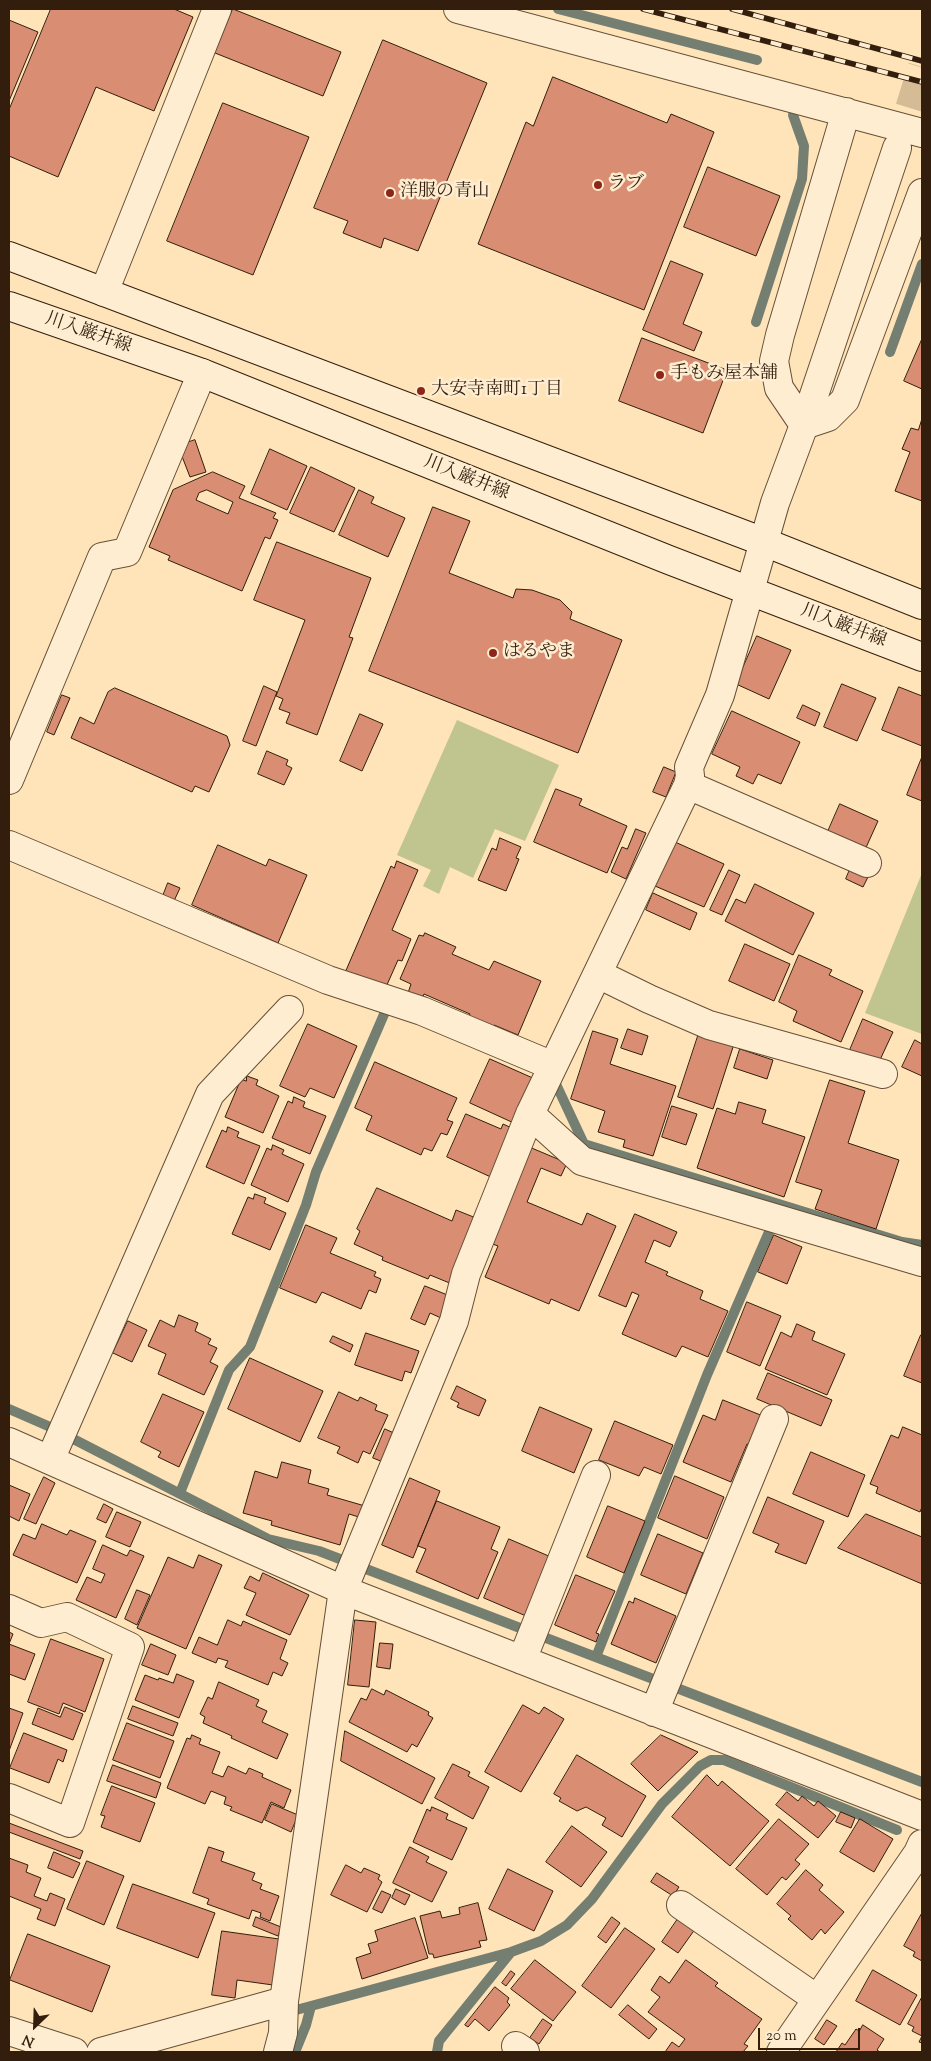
<!DOCTYPE html>
<html>
<head>
<meta charset="utf-8">
<style>
	body { margin:0 }
	#map { position:relative; width:931px; height:2061px; overflow:hidden; background:#fee4b8; font-family:"Sorts Mill Goudy",serif }
	canvas { display:block }
	.frame { position:absolute; inset:0; border:10px solid #331e0d; pointer-events:none }
	.north { position:absolute; left:10px; top:2001px; width:50px; height:50px; -webkit-text-stroke:4px #feedd1; paint-order:stroke; rotate:204deg; font-size:14px; font-weight:700; line-height:20px; text-align:center; color:#331e0d }
	.north::after { content:''; display:block; margin:auto; width:18px; height:22px; background:#331e0d; clip-path:polygon(50% 0,100% 100%,50% 72%,0 100%) }
	.scale { position:absolute; left:758px; top:2028px; width:102px; height:22px; box-sizing:border-box; border:2px solid #331e0d; border-top:0; padding-left:6px; font-size:15px; line-height:18px; white-space:nowrap; color:#331e0d; -webkit-text-stroke:4px #feedd1; paint-order:stroke }
</style>
</head>
<body>
<div id="map">
<canvas width="931" height="2061"></canvas>
<div class="frame"></div>
<div class="north">N</div>
<div class="scale">20 m</div>
</div>
<script>
const g = document.querySelector('canvas').getContext('2d');
g.lineJoin = 'round';
function fillPath(path, color) {
  g.fillStyle = color;
  g.fill(path, 'evenodd');
}
function trace(path, color, width, dash) {
  g.strokeStyle = color;
  g.lineWidth = width;
  g.lineCap = dash ? 'butt' : 'round';
  g.setLineDash(dash || []);
  g.stroke(path);
}
function label(font, color, halo, rows, align = 'center') {
  g.font = font + ' "Sorts Mill Goudy","Noto Serif JP",serif';
  g.lineWidth = 5;
  g.setLineDash([]);
  g.textBaseline = 'middle';
  g.strokeStyle = halo;
  g.fillStyle = color;
  for (const [text, x, y, turn = 0] of rows) {
    g.save();
    g.translate(x, y);
    g.rotate((+turn || 0) * Math.PI / 180);
    g.textAlign = isNaN(turn) ? turn : align;
    if (halo) g.strokeText(text, 0, 0);
    g.fillText(text, 0, 0);
    g.restore();
  }
}
fillPath(new Path2D(`
	M457,720L559,765L525,841L495,829L473,878L450,867L439,894L423,886L431,870L397,855Z
	M922,873V1034L865,1013Z`), '#c0c48f');
trace(new Path2D(`
	M558,9L757,60
	M756,322L802,179L804,146L793,115
	M890,352L922,264
	M550,1080L555,1082L584,1144L902,1242L922,1245
	M9,1409L48,1426L268,1539L319,1551L366,1569L922,1782
	M180,1493L229,1370L250,1347L306,1205L316,1172L385,1012
	M596,1657L707,1375L772,1225
	M285,2013L511,1952L541,1941L567,1925L592,1899L662,1804L700,1766L711,1760H724L897,1830
	M295,2052L306,2025L311,2006
	M437,2052L439,2041L511,1952`), '#747e71', 10);
const building = new Path2D(`
	M51,9H174L193,17L154,111L96,87L58,177L9,156V110Z
	M233,9L341,52L323,96L215,53Z
	M9,20L38,32L9,101Z
	M383,40L487,83L418,251L384,238L381,248L343,233L348,221L314,208Z
	M553,77L667,123L671,114L714,132L644,310L478,244L526,122L533,126Z
	M223,103L309,137L253,275L167,241Z
	M708,167L780,196L756,256L684,227Z
	M671,261L703,274L683,324L702,332L694,351L643,330Z
	M642,338L727,370L703,433L619,401Z
	M922,339V389L904,381Z
	M922,419V501L895,491L910,452L902,449L911,428L918,430Z
	M195,440L206,472L190,477L178,446Z
	M270,449L307,466L287,510L251,494Z
	M311,467L355,488L334,532L290,513Z
	M213,472L245,486L239,498L276,513L273,518L278,520L270,539L265,537L242,591L168,560L170,556L149,547L173,490ZM207,490L233,502L228,514L196,500L199,493Z
	M359,490L374,497L371,503L405,518L388,557L339,535Z
	M433,507L470,521L449,573L513,598L516,589L532,590L560,600L572,612L570,619L622,640L578,753L369,671Z
	M277,542L371,578L349,637L353,638L317,735L286,723L290,713L279,709L283,699L276,696L305,620L254,600Z
	M757,636L791,650L769,699L736,684Z
	M842,684L876,698L857,741L824,727Z
	M264,686L277,692L256,746L243,741Z
	M899,687L922,696V746L882,730Z
	M115,688L227,736L230,745L209,792L195,786L192,792L71,738L80,717L94,724L108,692Z
	M62,695L70,698L54,735L47,732Z
	M803,705L820,713L815,726L797,718Z
	M732,711L800,742L781,784L758,774L753,784L736,776L740,767L712,754Z
	M360,714L383,724L362,771L340,761Z
	M267,751L288,760L286,765L292,768L284,785L258,774Z
	M922,757V801L907,795Z
	M664,767L676,772L666,797L653,792Z
	M556,789L582,799L579,805L627,826L607,873L534,842Z
	M840,804L878,821L864,852L826,836Z
	M636,829L646,833L626,879L611,872L622,847L627,849Z
	M500,838L521,847L516,858L519,859L506,891L478,880L492,848L496,850Z
	M675,842L724,864L704,907L655,886Z
	M218,845L266,866L269,859L307,875L278,943L192,905Z
	M397,861L418,870L392,930L411,939L402,961L398,960L386,987L356,974L354,980L344,975L391,866L394,868Z
	M851,867L869,875L863,887L846,879Z
	M729,870L740,875L722,915L710,910Z
	M168,883L180,888L174,901L163,896Z
	M755,884L814,913L793,955L725,921L736,899L745,903Z
	M653,893L697,913L690,930L646,910Z
	M425,933L456,947L452,954L489,970L494,961L541,981L518,1035L494,1025L492,1029L468,1018L470,1014L424,994L422,999L408,993L411,984L400,979L419,935L423,936Z
	M745,944L790,964L774,1001L729,981Z
	M799,955L832,970L829,975L863,991L841,1042L793,1021L797,1011L779,1002Z
	M863,1019L893,1032L879,1062L850,1050Z
	M308,1024L357,1046L334,1098L310,1088L305,1097L280,1086Z
	M628,1029L648,1036L642,1055L621,1048Z
	M593,1031L618,1039L610,1064L676,1086L653,1156L623,1147L625,1140L598,1132L605,1111L571,1099Z
	M699,1033L734,1044L713,1109L678,1097Z
	M915,1040L922,1044V1076L902,1067Z
	M740,1049L773,1060L767,1079L734,1068Z
	M490,1059L535,1079L516,1124L470,1103Z
	M375,1062L457,1098L447,1120L453,1122L447,1135L441,1133L432,1151L424,1148L421,1155L366,1130L372,1116L355,1108Z
	M247,1076L258,1080L256,1085L279,1096L263,1133L225,1117L241,1079L246,1081Z
	M830,1080L865,1091L848,1143L899,1160L876,1229L815,1209L822,1190L796,1182Z
	M294,1097L305,1102L303,1107L326,1116L310,1154L272,1138L288,1101L292,1103Z
	M739,1102L766,1110L762,1123L805,1137L784,1197L697,1168L717,1108L735,1114Z
	M672,1106L697,1114L686,1145L662,1137Z
	M466,1114L501,1129L503,1124L514,1129L493,1178L447,1157Z
	M228,1127L239,1132L237,1137L260,1146L244,1184L206,1167L222,1130L226,1132Z
	M273,1145L284,1150L282,1154L304,1164L288,1202L251,1185L267,1148L271,1150Z
	M527,1146L567,1163L561,1176L541,1168L527,1202L582,1225L587,1213L616,1226L579,1311L551,1299L549,1304L485,1277L498,1246L487,1242Z
	M377,1188L452,1221L456,1210L476,1218L452,1284L430,1275L428,1279L382,1260L383,1257L354,1244L360,1231L357,1229Z
	M255,1194L266,1198L264,1203L286,1213L270,1250L232,1234L248,1197L253,1199Z
	M635,1214L677,1232L670,1247L654,1240L645,1262L668,1272L666,1275L703,1291L700,1299L728,1311L708,1357L682,1346L676,1357L622,1334L639,1295L632,1292L626,1307L599,1296Z
	M306,1225L337,1238L330,1253L376,1272L374,1276L381,1279L376,1293L369,1290L361,1309L322,1292L316,1303L280,1288Z
	M774,1235L802,1247L787,1284L758,1272Z
	M425,1286L450,1296L441,1318L430,1313L425,1325L411,1319Z
	M747,1302L781,1316L760,1366L727,1352Z
	M179,1315L198,1323L195,1331L211,1339L208,1344L217,1348L210,1362L218,1366L204,1395L158,1374L166,1354L148,1346L160,1320L174,1327Z
	M128,1321L147,1330L132,1362L113,1353Z
	M797,1324L815,1332L812,1340L845,1354L827,1395L765,1369L781,1332L791,1337Z
	M366,1333L419,1351L411,1373L405,1371L402,1381L355,1365Z
	M921,1335H922V1383L904,1376Z
	M333,1336L353,1345L350,1352L330,1342Z
	M250,1358L323,1391L300,1442L228,1409Z
	M768,1373L832,1400L821,1426L757,1399Z
	M457,1386L486,1400L479,1416L457,1407L459,1403L451,1399Z
	M339,1392L358,1401L360,1397L377,1405L375,1410L388,1415L370,1454L363,1451L358,1463L337,1453L340,1447L318,1438Z
	M163,1394L204,1412L179,1467L158,1457L161,1452L141,1442Z
	M723,1400L763,1416L750,1445L747,1444L731,1482L683,1462L703,1415L715,1420Z
	M540,1407L592,1429L574,1473L522,1451Z
	M615,1421L673,1445L661,1474L644,1467L639,1476L599,1460Z
	M903,1427L922,1435V1507L920,1512L876,1493L878,1487L870,1484L891,1435L898,1438Z
	M385,1429L396,1434L383,1462L373,1458Z
	M811,1452L865,1475L848,1517L793,1494Z
	M282,1462L311,1470L308,1483L329,1489L327,1495L365,1506L362,1518L349,1514L340,1545L271,1525L272,1521L243,1513L255,1471L277,1478Z
	M675,1476L724,1497L707,1539L658,1518Z
	M44,1477L55,1483L36,1524L24,1519Z
	M410,1478L440,1491L413,1558L382,1545Z
	M9,1485L30,1494L19,1521L9,1516Z
	M768,1497L824,1521L806,1564L775,1552L779,1544L753,1533Z
	M437,1501L500,1527L491,1549L498,1552L478,1599L416,1572L426,1549L418,1546Z
	M104,1504L113,1509L106,1523L97,1519Z
	M608,1506L645,1521L624,1573L587,1557Z
	M117,1512L141,1522L130,1547L106,1537Z
	M866,1514L922,1537V1584L838,1548Z
	M42,1524L67,1535L70,1530L96,1541L77,1583L13,1555L23,1534L35,1539Z
	M658,1534L703,1553L686,1594L641,1575Z
	M509,1539L551,1557L526,1616L484,1598Z
	M103,1545L127,1556L130,1550L144,1556L116,1618L76,1600L87,1577L101,1583L105,1574L93,1569Z
	M199,1555L222,1565L186,1649L137,1628L168,1557L193,1568Z
	M263,1573L309,1595L290,1635L246,1615L256,1593L244,1588L250,1576L259,1581Z
	M576,1575L615,1591L596,1633L599,1634L596,1642L555,1625Z
	M137,1590L150,1595L137,1625L125,1619Z
	M635,1598L676,1616L656,1663L611,1644L629,1601L633,1603Z
	M228,1620L241,1626L243,1621L287,1640L280,1659L288,1663L282,1676L273,1672L268,1685L225,1667L228,1661L218,1658L216,1663L192,1653L199,1637L217,1645Z
	M355,1620L376,1622L369,1687L348,1685Z
	M9,1632L13,1634L9,1644L35,1654L25,1680L9,1674Z
	M51,1639L104,1659L85,1712L63,1703L59,1714L28,1702Z
	M380,1643L393,1644L390,1669L377,1667Z
	M151,1644L176,1655L168,1675L142,1665Z
	M177,1674L194,1681L179,1718L135,1700L145,1675L158,1680L159,1678L173,1683Z
	M219,1682L259,1700L256,1706L267,1711L262,1722L288,1734L277,1759L231,1738L232,1736L203,1723L205,1717L200,1714L208,1697L212,1699Z
	M372,1689L384,1695L386,1690L429,1712L428,1715L433,1718L417,1747L412,1744L407,1752L349,1722L361,1698L366,1700Z
	M523,1705L539,1714L544,1707L564,1719L521,1792L485,1772Z
	M133,1706L178,1723L173,1736L128,1719Z
	M65,1707L83,1714L73,1740L32,1724L38,1708L60,1717Z
	M9,1708L23,1713L9,1751Z
	M127,1723L174,1741L160,1778L113,1760Z
	M345,1731L435,1778L422,1804L341,1761Z
	M24,1733L67,1750L63,1762L58,1759L49,1783L10,1768Z
	M192,1735L201,1739L199,1744L220,1752L212,1773L223,1777L228,1766L246,1774L249,1768L263,1774L262,1777L291,1790L284,1808L271,1802L262,1823L230,1810L232,1807L224,1804L226,1797L211,1791L205,1804L167,1788L187,1738L190,1739Z
	M661,1735L698,1752L658,1791L631,1764Z
	M577,1755L646,1796L622,1837L602,1825L606,1818L586,1807L577,1811L559,1801L561,1798L554,1794Z
	M453,1764L470,1772L468,1776L489,1787L473,1819L435,1798Z
	M113,1765L161,1783L156,1798L107,1781Z
	M707,1775L718,1786L722,1781L769,1821L730,1866L672,1817Z
	M112,1786L155,1803L140,1842L101,1827L105,1816L101,1815Z
	M787,1792L798,1801L802,1796L814,1806L818,1801L836,1816L818,1838L776,1805Z
	M272,1804L298,1815L291,1832L265,1820Z
	M432,1807L448,1814L446,1819L467,1828L452,1860L413,1842L427,1809L430,1811Z
	M841,1812L855,1818L851,1828L836,1822Z
	M779,1819L809,1844L795,1860L800,1864L786,1880L782,1877L767,1895L736,1869Z
	M860,1819L893,1839L874,1872L840,1852Z
	M9,1823L83,1851L80,1859L9,1832Z
	M572,1826L607,1852L581,1887L546,1862Z
	M209,1847L224,1852L221,1861L255,1873L252,1880L262,1884L260,1889L279,1896L270,1921L260,1917L261,1913L252,1910L249,1919L207,1904L209,1899L193,1893Z
	M410,1847L429,1857L426,1862L447,1872L432,1902L393,1883Z
	M54,1852L80,1863L73,1878L48,1868Z
	M9,1858L28,1865L26,1872L41,1878L34,1896L47,1901L50,1893L65,1899L55,1926L37,1919L41,1909L9,1896Z
	M87,1861L124,1876L104,1925L67,1909Z
	M346,1865L361,1873L364,1868L380,1875L378,1879L382,1882L367,1912L331,1895Z
	M508,1869L553,1891L534,1931L489,1909Z
	M806,1870L823,1885L819,1890L844,1912L825,1934L821,1929L812,1940L788,1919L791,1916L777,1904Z
	M657,1873L679,1887L673,1896L651,1882Z
	M133,1884L215,1913L198,1958L117,1928Z
	M396,1889L410,1895L405,1905L392,1898Z
	M382,1891L391,1895L382,1913L373,1909Z
	M478,1903L487,1940L479,1941L481,1947L434,1958L433,1954H429L420,1916L440,1911L442,1918L460,1914L459,1908Z
	M682,1913L698,1925L678,1953L662,1942Z
	M922,1913V1961L913,1956L915,1952L904,1946Z
	M256,1917L281,1927L278,1936L253,1926Z
	M612,1917L620,1923L606,1943L598,1937Z
	M415,1918L428,1958L362,1979L356,1958L371,1953L368,1944L378,1941L375,1931Z
	M625,1928L655,1949L611,2008L582,1986Z
	M222,1931L279,1939L273,1985L237,1980L235,1998L212,1995Z
	M28,1934L110,1966L92,2012L10,1980Z
	M535,1960L576,1992L553,2021L511,1989Z
	M686,1960L718,1983L715,1986L762,2019L744,2044L748,2046L743,2052H665L672,2042L679,2047L685,2039L648,2012L660,1997L651,1990L660,1976L669,1983Z
	M873,1970L917,1995L900,2025L856,2001Z
	M511,1971L515,1974L506,1986L502,1983Z
	M495,1987L509,1998L507,2002L510,2005L489,2031L475,2019L468,2027L465,2025Z
	M922,1997V2043L919,2042L922,2036L912,2031L914,2027L908,2024Z
	M628,2005L657,2029L649,2039L619,2015Z
	M543,2019L552,2025L539,2044L530,2038Z
	M827,2020L837,2026L824,2045L815,2039Z
	M863,2025L884,2039L877,2050L880,2052H836L842,2043L845,2045L856,2029L859,2031Z`);
fillPath(building, '#d98d73');
trace(building, '#331e0d', 1);
trace(new Path2D(`
	M897,148L922,67`), '#d5bc96', 28, [28, 14]);
const street = new Path2D(`
	M458,9L922,133
	M104,292L217,9
	M804,425L779,388L774,361L780,335L846,112
	M804,425L828,417L845,400L922,193
	M9,780L102,557L127,552L202,373
	M688,785L867,863
	M9,845L328,980L422,1011L553,1066
	M598,974L649,999L709,1025L883,1074
	M530,1114L582,1161L922,1262
	M9,1442L343,1590L922,1816
	M50,1460L210,1094L289,1010
	M9,1609L41,1623L67,1617L130,1647L70,1823L9,1798
	M522,1660L596,1475
	M654,1712L774,1419
	M681,1905L817,1999
	M9,2031L74,2052
	M516,2046L525,2052
	M101,2052L284,2001
	M278,2052L283,2033L284,2001L343,1590L454,1321L466,1274L530,1114L688,785L690,776L689,767L720,695L775,503L804,425L897,148
	M781,2052L918,1853L922,1844`);
const secondary = new Path2D(`
	M9,256L764,542L922,605
	M9,306L202,373L669,560L922,657`);
trace(street, '#665038', 30);
trace(secondary, '#331e0d', 30);
trace(street, '#feedd1', 28);
trace(secondary, '#feedd1', 28);
const rail = new Path2D(`
	M643,9L922,82
	M732,9L922,61`);
trace(rail, '#331e0d', 5.5);
trace(rail, '#feedd1', 4, [11]);
for (const [x, y, r, color] of [
	[598,185,5,"#8f2418"],
	[390,193,5,"#8f2418"],
	[660,375,5,"#8f2418"],
	[421,391,5,"#8f2418"],
	[493,653,5,"#8f2418"]
]) {
  const dot = new Path2D();
  dot.arc(x, y, r, 0, 2 * Math.PI);
  g.fillStyle = color;
  g.fill(dot);
  trace(dot, '#feedd1', 2);
}
label('18px', '#331e0d', '#feedd1', [
	["ラブ",608,185],
	["洋服の青山",400,193],
	["手もみ屋本舗",670,375],
	["大安寺南町1丁目",431,391],
	["はるやま",503,653]
], 'left');
label('18px', '#331e0d', '#feedd1', [
	["川入巌井線",88,334,19],
	["川入巌井線",466,479,22],
	["川入巌井線",843,627,21]
]);
</script>
</body>
</html>
